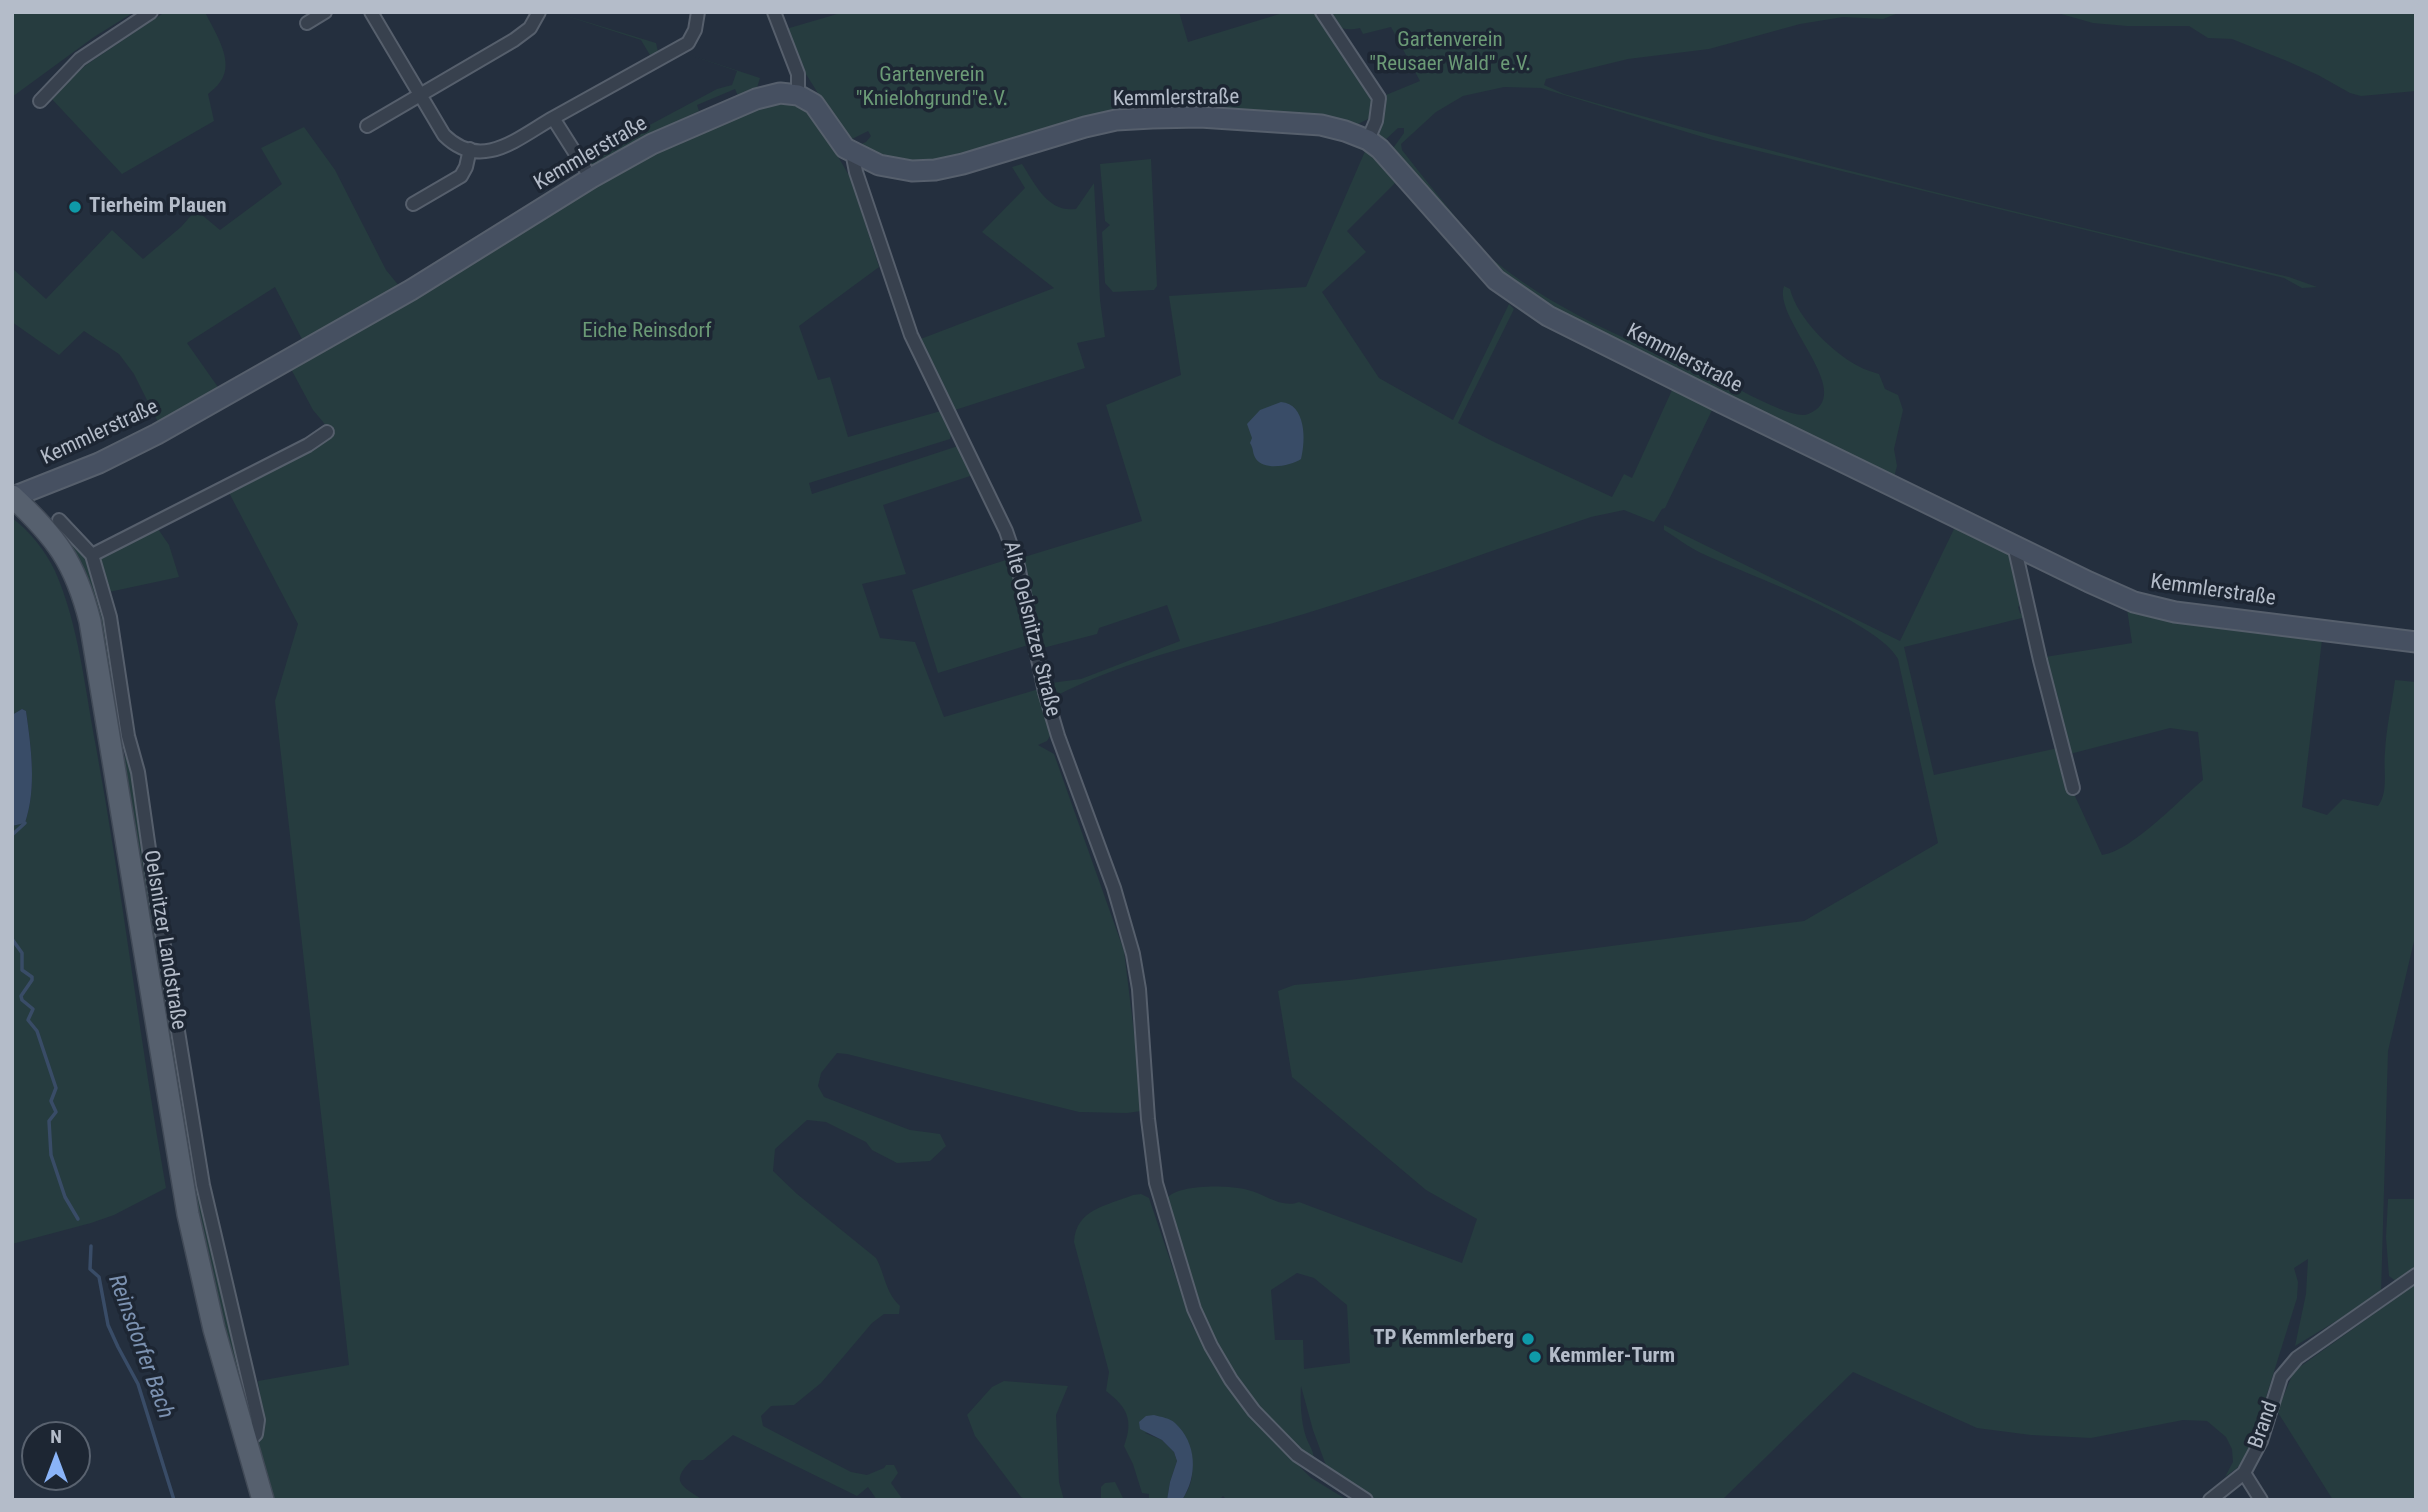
<!DOCTYPE html>
<html>
<head>
<meta charset="utf-8">
<style>
	body { margin:0 }
	#map { position:relative; width:2428px; height:1512px; overflow:hidden; background:#242f3e; font-family:"Roboto Condensed",sans-serif }
	canvas { display:block }
	.frame { position:absolute; inset:0; border:14px solid #b4bcc9; pointer-events:none }
	.north { position:absolute; left:21px; top:1421px; width:70px; height:70px; box-sizing:border-box; background:#1d2633; border:2px solid #59626f; border-radius:50%; rotate:0deg; font-size:19px; font-weight:700; line-height:28px; text-align:center; color:#b4bcc9 }
	.north::after { content:''; display:block; margin:auto; width:24px; height:32px; background:#8ab4f8; clip-path:polygon(50% 0,100% 100%,50% 72%,0 100%) }
</style>
</head>
<body>
<div id="map">
<canvas width="2428" height="1512"></canvas>
<div class="frame"></div>
<div class="north">N</div>
</div>
<script>
const g = document.querySelector('canvas').getContext('2d');
g.lineJoin = 'round';
function fillPath(path, color) {
  g.fillStyle = color;
  g.fill(path, 'evenodd');
}
function trace(path, color, width, dash) {
  g.strokeStyle = color;
  g.lineWidth = width;
  g.lineCap = dash ? 'butt' : 'round';
  g.setLineDash(dash || []);
  g.stroke(path);
}
function label(font, color, halo, rows, align = 'center') {
  g.font = font + ' "Roboto Condensed",sans-serif';
  g.lineWidth = 7;
  g.setLineDash([]);
  g.textBaseline = 'middle';
  g.strokeStyle = halo;
  g.fillStyle = color;
  for (const [text, x, y, turn = 0] of rows) {
    g.save();
    g.translate(x, y);
    g.rotate((+turn || 0) * Math.PI / 180);
    g.textAlign = isNaN(turn) ? turn : align;
    if (halo) g.strokeText(text, 0, 0);
    g.fillText(text, 0, 0);
    g.restore();
  }
}
fillPath(new Path2D(`
	M12,12H134L94,37L12,97Z
	M165,12H205C214,31 236,62 220,82C217,87 212,90 208,94L214,121L122,174L50,97L86,65Z
	M554,12L656,43L658,52L650,55L641,40Z
	M844,12H1179L1188,42L1286,12H1316L1374,103L1370,118L1356,125L1138,112L914,167L854,147L866,142L871,136L868,131L848,141L804,71L786,29Z
	M1325,12H1901L1883,19L1843,17L1800,24L1709,49L1628,59L1546,79L1544,85L1564,94C1803,163 2047,219 2289,277L2317,287L2416,309L2317,287L2302,288L2284,278L1713,140L1541,88L1504,87L1463,96L1436,112L1401,144L1402,150C1420,173 1439,197 1458,220C1465,230 1472,241 1481,249C1547,310 1641,345 1722,381C1741,390 1786,416 1805,415C1810,414 1816,410 1819,407C1844,381 1773,316 1784,286L1790,289C1797,318 1833,353 1858,366C1865,370 1873,372 1879,374L1885,389L1898,395L1903,410L1894,449L1897,466L1894,477L1576,324L1497,275L1391,151L1404,133V128H1398L1384,141L1379,136L1381,97L1420,81L1391,27L1363,34L1360,28C1343,32 1335,27 1325,12Z
	M2054,12H2413L2416,20V91L2361,96L2350,93L2318,75L2287,61L2232,39L2208,38L2189,26H2127L2093,23Z
	M684,53L760,78L756,91L738,96L735,89L697,105L699,111L639,139L593,166L586,159L717,89L732,85L737,71Z
	M778,100L802,105L814,116L825,134L851,179L879,267L799,326L818,380L830,377L848,437L941,411L952,431L950,439L809,483L812,494L958,446L973,475L883,505L906,574L862,584L880,638L915,642L944,717L1039,689L1052,733L1047,741L1038,745L1054,754L1124,951L1138,1065L1141,1111L1127,1113L1079,1112L847,1054L837,1053L821,1073L818,1086L824,1097L910,1130L940,1134L946,1146L930,1161L897,1163L872,1150L866,1142L826,1122L807,1120L775,1149L773,1171L797,1194L876,1258C885,1274 885,1292 900,1306L899,1314H884L872,1323L821,1383L794,1405L771,1406L761,1416L763,1426L851,1472L867,1475L884,1468L886,1465H894L898,1473L891,1483L903,1500H877L868,1487L857,1496L733,1435L703,1460H692C669,1482 682,1486 703,1500H273L256,1443L264,1420L258,1381L349,1365L275,701L298,624L227,489L334,435L313,410L291,369L649,152Z
	M304,127L335,170L386,270L400,287L304,343L275,287L187,343L220,390L159,424L134,374L119,354L84,331L59,355L12,322V268L46,299L112,230L143,259L181,227L196,210L220,230L282,184L261,148Z
	M1366,149L1398,180L1347,231L1366,252L1322,292L1379,378L1453,420L1509,304L1514,309L1458,423L1492,441L1612,497L1624,474L1632,478L1673,388L1713,408L1665,508L1662,509L1654,522L1624,510L1591,517C1495,549 1400,585 1304,614C1222,639 1127,658 1052,698L1057,692L1051,683L1081,679L1180,641L1167,605L1099,628L1097,634L1039,649L1021,558L1142,521L1106,405L1181,375L1169,296L1306,287Z
	M1151,159L1157,286L1154,290L1113,292L1105,283L1102,232L1110,225L1105,221L1100,164Z
	M1022,164C1035,184 1048,213 1076,209L1094,183L1100,300L1105,337L1077,343L1085,368L955,410L918,340L1054,288L982,232L1025,188L1012,167Z
	M12,518C30,531 46,552 55,571C79,625 85,690 96,747C123,894 140,1042 166,1188L114,1215L91,1223L12,1244V826L25,823C37,788 31,747 26,711L22,709L12,715Z
	M1664,525L1900,641L1955,527L2011,554L2023,601L2018,607L2020,613L2026,617L1904,647L1934,775L2058,748L2070,791L2074,794L2102,855C2132,851 2179,800 2203,780L2198,732L2170,728L2066,755L2056,709L2059,705L2057,693L2053,689L2045,657L2132,643L2127,609L2151,617L2315,635L2322,640L2302,807L2327,815L2343,799L2378,806C2389,792 2383,770 2385,752C2386,728 2392,704 2395,680L2416,682V933L2388,1051L2381,1294L2295,1346L2306,1294L2308,1259L2294,1268L2298,1282L2297,1298L2252,1442L2241,1465L2225,1477L2233,1462L2232,1449L2226,1437L2207,1421L2183,1420L2091,1438L2031,1435L1977,1428L1853,1372L1722,1500H1377L1349,1480L1328,1471L1313,1430L1301,1386C1300,1401 1301,1422 1306,1437C1309,1446 1316,1453 1313,1463L1266,1422L1228,1368L1199,1312L1165,1201C1174,1183 1230,1185 1248,1190C1265,1194 1282,1209 1299,1202L1462,1263L1477,1219L1426,1190L1292,1077L1278,991L1294,985L1349,980L1804,921L1938,843L1898,659C1877,620 1745,574 1701,553C1688,547 1676,537 1664,530ZM1297,1273L1314,1278L1347,1305L1350,1363L1304,1369L1303,1340H1275L1271,1290Z
	M156,526L169,545L179,577L109,592L100,560L105,552Z
	M59,527L90,559L106,610L122,729L119,731L117,730L94,599L75,552Z
	M1009,559L1028,645L938,673L912,590Z
	M119,754L128,758L134,771L193,1137L184,1140Z
	M189,1154L193,1159L194,1180L201,1194L209,1230L208,1237L244,1374L253,1425L250,1428L207,1272Z
	M1141,1194L1149,1198L1192,1325L1224,1382L1249,1416L1310,1477L1347,1500H1227L1223,1496L1219,1500H1182C1200,1474 1191,1457 1181,1430L1145,1433L1162,1440L1174,1452L1177,1461L1170,1482L1167,1500H1149V1494L1142,1493L1133,1464L1124,1446C1134,1420 1127,1407 1106,1391L1109,1372L1074,1242C1076,1209 1106,1206 1133,1195Z
	M2388,1199H2416V1268L2397,1282L2389,1276L2386,1237Z
	M2416,1284V1500H2333L2277,1411L2294,1371Z
	M1004,1381L1068,1386L1056,1415L1059,1482L1064,1500H1027L1021,1497L975,1436L967,1415L992,1387Z
	M1115,1482L1124,1500H1101V1487L1105,1483Z`), '#263c3f');
fillPath(new Path2D(`
	M1281,402C1306,404 1306,440 1301,459C1291,466 1264,471 1256,459C1252,453 1254,449 1250,443L1252,438L1247,424L1260,410Z
	M22,709L26,711C31,747 37,788 25,823L12,826V715Z
	M1154,1415C1161,1417 1170,1418 1175,1423C1197,1443 1198,1476 1182,1500H1167L1170,1482L1177,1461L1174,1452L1162,1440L1140,1429L1139,1422L1146,1416Z`), '#394c67');
trace(new Path2D(`
	M12,835L25,823
	M12,939L22,953V970L32,977V980L21,996L22,1000L33,1009L28,1020L37,1031L56,1088L51,1101L56,1112L49,1121L51,1155L65,1197L78,1219
	M91,1246L90,1269L99,1277L108,1325L118,1347L138,1384L174,1500`), '#394c67', 3.5);
const street = new Path2D(`
	M371,12L444,135C481,172 518,138 553,118
	M774,12L798,74V95
	M1322,12L1379,98L1376,121L1368,140
	M307,23L325,12
	M40,101L80,59L151,12
	M367,126L514,40L530,28L539,12
	M852,152L856,172L911,335L1006,531L1018,566L1045,692L1058,736L1114,888L1133,954L1139,989L1148,1119L1156,1183L1194,1309L1211,1346L1231,1380L1254,1411L1297,1455L1366,1500
	M591,178L553,118L688,43L695,30L698,12
	M413,204L461,176L466,167L470,149
	M59,520L92,555L308,445L327,432
	M2014,545L2040,660L2073,788
	M92,555L110,617L128,736L138,772L154,884L203,1185L258,1420L256,1434L246,1444
	M2244,1473L2261,1500
	M2210,1500L2244,1473L2261,1441L2281,1377L2297,1358L2416,1275`);
const secondary = new Path2D(`
	M13,497L99,463L157,434L411,290L591,178L652,144L756,99L780,93L798,95L814,104L845,148L879,165L912,171L935,170L963,164L1085,127L1116,120L1152,118L1200,117L1321,125L1345,131L1368,140L1380,149L1496,280L1548,316L1720,402L2089,582L2134,602L2175,612L2416,642`);
const primary = new Path2D(`
	M12,496C56,537 75,562 90,621L188,1214L214,1329L263,1500`);
trace(street, '#565f6c', 16);
trace(secondary, '#565f6c', 23);
trace(primary, '#414a57', 24);
trace(street, '#38414e', 12);
trace(secondary, '#465061', 19);
trace(primary, '#56606e', 21);
for (const [x, y, r, color] of [
	[75,207,7,"#0f9aa8"],
	[1528,1339,7,"#0f9aa8"],
	[1535,1357,7,"#0f9aa8"]
]) {
  const dot = new Path2D();
  dot.arc(x, y, r, 0, 2 * Math.PI);
  g.fillStyle = color;
  g.fill(dot);
  trace(dot, '#1d2633', 2.5);
}
label('21px', '#6b9a76', '#1d2633', [
	["Gartenverein",1450,41],
	["\"Reusaer Wald\" e.V.",1450,65],
	["Gartenverein",932,76],
	["\"Knielohgrund\"e.V.",932,100],
	["Eiche Reinsdorf",647,332]
]);
label('21px', '#b4bcc9', '#1d2633', [
	["Kemmlerstraße",1176,99,-1],
	["Kemmlerstraße",591,154,-30],
	["Kemmlerstraße",1684,359,27],
	["Kemmlerstraße",100,433,-25],
	["Kemmlerstraße",2213,591,8],
	["Alte Oelsnitzer Straße",1031,629,76],
	["Oelsnitzer Landstraße",164,940,81],
	["Brand",2264,1425,-70]
]);
label('bold 21px', '#b4bcc9', '#1d2633', [
	["Tierheim Plauen",89,207],
	["TP Kemmlerberg",1514,1339,"right"],
	["Kemmler-Turm",1549,1357]
], 'left');
label('italic 23px', '#7c92b1', '#1d2633', [
	["Reinsdorfer Bach",140,1347,70]
]);
</script>
</body>
</html>
